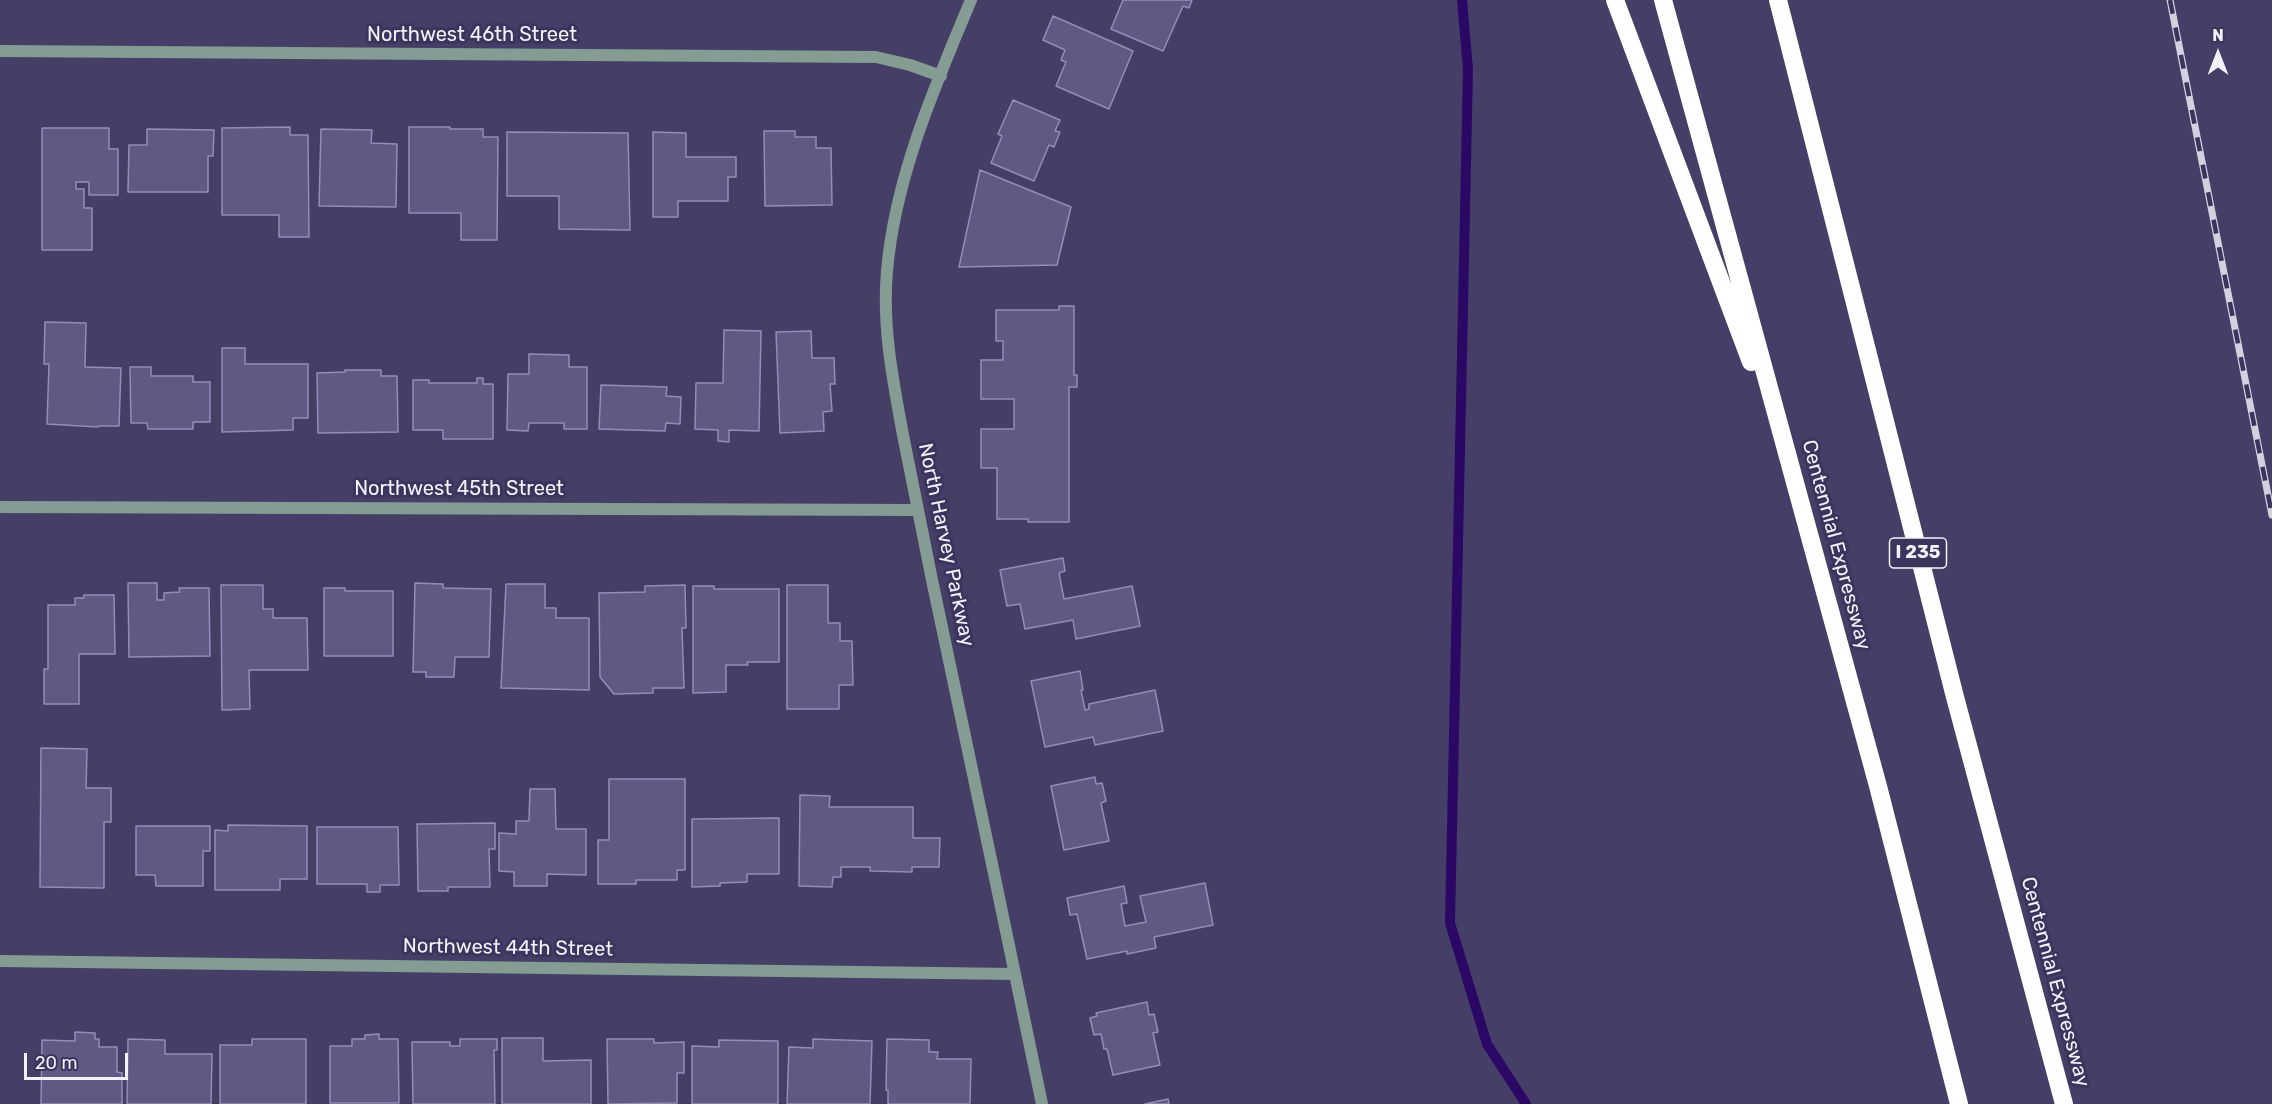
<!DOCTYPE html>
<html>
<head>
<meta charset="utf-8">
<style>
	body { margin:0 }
	#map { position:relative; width:2272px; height:1104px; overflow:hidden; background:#453f67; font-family:Rubik,sans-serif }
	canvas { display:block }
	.north { position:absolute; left:2188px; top:24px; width:60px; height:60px; -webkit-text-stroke:4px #3b345c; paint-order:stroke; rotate:0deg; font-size:16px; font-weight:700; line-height:24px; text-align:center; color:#f3f2fc }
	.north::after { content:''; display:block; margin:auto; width:21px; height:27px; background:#f3f2fc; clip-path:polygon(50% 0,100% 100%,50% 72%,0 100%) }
	.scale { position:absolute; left:24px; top:1053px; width:104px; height:27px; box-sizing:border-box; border:3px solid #f3f2fc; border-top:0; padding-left:8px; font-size:18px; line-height:21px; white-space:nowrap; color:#f3f2fc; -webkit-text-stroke:4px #3b345c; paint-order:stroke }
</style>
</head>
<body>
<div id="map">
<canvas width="2272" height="1104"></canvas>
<div class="north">N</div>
<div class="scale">20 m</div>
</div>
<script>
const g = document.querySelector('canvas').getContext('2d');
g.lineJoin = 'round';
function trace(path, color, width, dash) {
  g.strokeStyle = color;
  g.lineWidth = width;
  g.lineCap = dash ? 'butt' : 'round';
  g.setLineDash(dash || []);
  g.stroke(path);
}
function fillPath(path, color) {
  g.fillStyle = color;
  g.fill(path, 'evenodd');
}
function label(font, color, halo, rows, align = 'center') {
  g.font = font + ' Rubik,sans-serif';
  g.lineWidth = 6;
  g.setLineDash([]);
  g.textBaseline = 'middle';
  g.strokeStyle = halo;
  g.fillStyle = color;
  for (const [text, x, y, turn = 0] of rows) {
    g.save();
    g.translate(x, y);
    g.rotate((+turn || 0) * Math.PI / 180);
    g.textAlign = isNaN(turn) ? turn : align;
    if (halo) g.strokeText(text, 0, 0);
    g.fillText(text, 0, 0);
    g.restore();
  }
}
trace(new Path2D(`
	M1462,0L1468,69L1450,923L1487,1044L1526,1104`), '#2c0866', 10);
const building = new Path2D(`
	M1123,0H1192L1189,8L1183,6L1163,51L1111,29Z
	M1053,16L1133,51L1109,109L1056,86L1066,62L1061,60L1065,50L1043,40Z
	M1013,100L1060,120L1055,131L1060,132L1054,147L1049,145L1034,181L991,163L1002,136L998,134Z
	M290,127V135H308L309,237H279V215H222V128Z
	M409,127H450V129H483V137H498L497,240H461V213H409Z
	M42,128H109V149H118V195H89V182H76V189H84V208H92V250H42Z
	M147,129L214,130L213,156H208V192H128L129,145H147Z
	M321,129L372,130L371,143L397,144L396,207L319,206Z
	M764,131H795V137H816V148H831L832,205L765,206Z
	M507,132L628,133L630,230L559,229V196H507Z
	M653,132L686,133V157H736V177H728V201H678V217H653Z
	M980,170L1071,207L1057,265L959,267Z
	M1059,306H1074V375H1077V387H1069V522H1028V519H997V468H981V429H1014V399H981V360H1003V341H996V310H1059Z
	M45,322L86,323L85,367L121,368L119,426H98V427L47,424L49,364H44Z
	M724,330L761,331L759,431L729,430V442L718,441V430L695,429L696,383H723Z
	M811,331L812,358H834L835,384H830L832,411L823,412L824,431L780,433L776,332Z
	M222,348H245V364H308V418H293V430L222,432Z
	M529,354L569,355V367H587V429H564V423H529L528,431L507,430L508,374H529Z
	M130,367H151V376H193V382H210V422H193V429H148L147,423H131Z
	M345,370H381V376H397L398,432L318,433L317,373L345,372Z
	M477,378H483V384H493V439H443V430H413V380H429V383H477Z
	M601,385L667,387L666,396L681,397L680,424L666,423L665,431L599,429Z
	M1063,558L1065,571L1059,573L1064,599L1132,586L1140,626L1076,639L1073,620L1025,629L1020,604L1007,606L1000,570Z
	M128,583H157V600H164V593L180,592L179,588H209L210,656L129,657Z
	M415,583L443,584V588L491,589L489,657H455L454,677H426V672H413Z
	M506,584H545V608H556V618H589V690L501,688Z
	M221,585H263V609H273V618H307L308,670H249L250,709L222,710Z
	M685,585L686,628H682L684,688H653V693L614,694L600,677L599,593L645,592V586Z
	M787,585H828V623H840V641H852L853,685H839V709H787Z
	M693,586H714V589H779V662H747L748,665H726V692L693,693Z
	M324,588H345V591H393V656H324Z
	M84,595H114L115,654H79V704H44V669H48V605H75V598H84Z
	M1080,671L1083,690H1081L1085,710L1089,709V704L1155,690L1163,731L1095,745L1093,737L1045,747L1031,681Z
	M41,748L87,749L86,788H111V822H104V888L40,887Z
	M1095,777L1096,784L1102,783L1106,801L1101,803L1109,841L1064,850L1051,786Z
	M609,779H685V870H677V880H636V884H598V840H609Z
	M530,789H555L556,829H586V875L547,874V886H514V872L499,871V833L516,834V821H529Z
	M800,795L830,796L829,807H913V838H940L939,867H912V872L870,871V867H841V877H833L832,887L799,886Z
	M779,818V874H747V882L720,883V886L692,887V819Z
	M495,823V849H489L490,887H448V891H418L417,824Z
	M228,825L307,826V879H280V890H215V830L228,831Z
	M136,826H210V851H203V886H156L155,875H136Z
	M317,827H398L399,885H380V892H367V884H317Z
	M1205,883L1213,925L1154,937L1156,948L1127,954V951L1087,959L1077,914L1070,915L1067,898L1124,886L1127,903L1121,904L1125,926L1146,922L1140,896Z
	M1147,1002L1149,1015L1154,1014L1158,1032L1153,1033L1160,1065L1113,1075L1107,1049H1104L1101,1034L1094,1035L1090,1018L1097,1016L1096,1013Z
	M75,1032L95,1033V1039H99V1047H117V1072L122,1073V1104H41L42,1040L75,1041Z
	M379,1034V1039H398L399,1103H330V1046H352V1039H365V1035Z
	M502,1038H543V1061L591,1060V1104H502Z
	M128,1039L165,1040V1054H212L211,1104H127Z
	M252,1039H306V1104H220V1045H252Z
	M460,1039H497V1050H494L495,1104H413L412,1042H450V1046H460Z
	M607,1039H654V1043L684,1042V1073H677V1103L608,1104Z
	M813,1039L872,1041L870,1104H787L789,1047L813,1048Z
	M887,1039L929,1040V1052H938L937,1059H971L970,1104H888V1090H886Z
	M719,1040L778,1041V1104H692V1046L719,1047Z
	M1168,1099L1169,1104H1145Z`);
fillPath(building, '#5f5984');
trace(building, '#938dbb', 1.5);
trace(new Path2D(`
	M971,0C935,86 895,177 887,271C882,326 893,381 903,435C913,483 922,532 932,580C969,755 1006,929 1042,1104
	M0,51L876,57L910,65L941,76
	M0,507L918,510
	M0,961L1015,974`), '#849c92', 12);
trace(new Path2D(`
	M1615,0L1751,362
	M1663,0L1878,786L1959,1104
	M1778,0L1955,697L2064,1104`), '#fff', 18);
const rail = new Path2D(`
	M2170,0L2272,515`);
trace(rail, '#d3d1e0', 7);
trace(rail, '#3b345c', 4.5, [14]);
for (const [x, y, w] of [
	[1918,553,57]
]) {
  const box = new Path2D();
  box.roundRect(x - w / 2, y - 15, w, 30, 4.5);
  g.fillStyle = '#3b345c';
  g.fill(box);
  trace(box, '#f3f2fc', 1.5);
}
label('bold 18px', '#f3f2fc', null, [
	["I 235",1918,553]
]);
label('20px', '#f3f2fc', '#3b345c', [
	["Northwest 46th Street",472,35],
	["Northwest 45th Street",459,489],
	["North Harvey Parkway",946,545,78],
	["Centennial Expressway",1836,545,75],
	["Northwest 44th Street",508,948,1],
	["Centennial Expressway",2055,982,75]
]);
</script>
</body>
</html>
